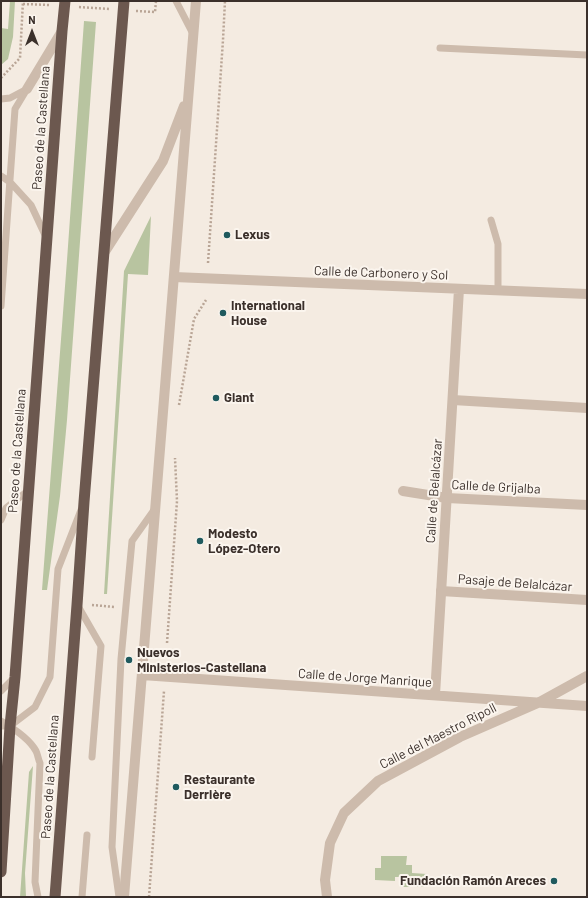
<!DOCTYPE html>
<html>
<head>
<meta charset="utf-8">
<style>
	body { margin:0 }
	#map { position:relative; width:588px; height:898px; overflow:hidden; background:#f4ebe1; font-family:Barlow,sans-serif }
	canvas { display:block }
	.frame { position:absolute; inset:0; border:2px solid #3b302b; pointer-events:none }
	.north { position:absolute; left:12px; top:12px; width:40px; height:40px; -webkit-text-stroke:3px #fbf5ee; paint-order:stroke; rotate:0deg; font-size:11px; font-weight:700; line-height:16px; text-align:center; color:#3b302b }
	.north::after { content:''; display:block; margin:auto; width:14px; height:18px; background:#3b302b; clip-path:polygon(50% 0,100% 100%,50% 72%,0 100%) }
</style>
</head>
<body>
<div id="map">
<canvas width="588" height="898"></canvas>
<div class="frame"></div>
<div class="north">N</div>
</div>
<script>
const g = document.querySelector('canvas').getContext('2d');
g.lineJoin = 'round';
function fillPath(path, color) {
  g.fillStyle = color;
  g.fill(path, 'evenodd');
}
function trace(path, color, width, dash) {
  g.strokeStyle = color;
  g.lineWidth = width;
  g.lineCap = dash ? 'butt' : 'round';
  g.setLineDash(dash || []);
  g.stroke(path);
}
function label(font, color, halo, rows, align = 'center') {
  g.font = font + ' Barlow,sans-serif';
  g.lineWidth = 4;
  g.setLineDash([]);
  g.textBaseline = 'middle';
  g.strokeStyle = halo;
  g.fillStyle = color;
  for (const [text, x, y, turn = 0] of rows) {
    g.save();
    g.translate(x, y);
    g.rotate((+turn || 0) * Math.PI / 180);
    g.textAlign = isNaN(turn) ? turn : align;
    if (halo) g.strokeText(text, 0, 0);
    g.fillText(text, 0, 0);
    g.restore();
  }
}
fillPath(new Path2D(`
	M10,1H15L13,37L8,59L1,65V28L8,29Z
	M84,21L96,22L67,420L60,496L47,590H42L67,260Z
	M151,216L148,275L128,274L107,594H104L124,271Z
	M33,766L25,873L26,897H20L29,772Z
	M381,856H407L406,865H412V873L427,874V887H400V877H395V881L375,880V868H381Z`), '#b8c4a0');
trace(new Path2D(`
	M23,4L50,5
	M79,7L110,9
	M136,11L155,12L156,1
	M1,78L20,58L23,1
	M208,263L223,40L225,1
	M179,405L194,319L206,300
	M92,605L115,607
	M167,643L177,501L175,458
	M149,897L164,691`), '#b9a596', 2.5, [2, 2]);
trace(new Path2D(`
	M176,1L193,34
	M440,48L587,55
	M1,99L10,98L27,89
	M1,176L10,182L31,205L45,235
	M491,220L498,244V290
	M1,306L15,109L27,89
	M1,520L6,508L29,490
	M78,606L101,646L92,757
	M1,691L15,677
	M1,721C13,728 29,738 36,751C38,755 38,759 40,763L35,882L38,897
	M1,726H10L35,707L50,677L58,569L81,510
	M82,897L87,835
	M119,897L112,847L121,659L132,541L154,510`), '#cdbbac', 7);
trace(new Path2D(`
	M453,400L587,408
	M441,591L587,600`), '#cdbbac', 10);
trace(new Path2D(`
	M27,89L62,31
	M104,253L163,161L184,106
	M174,277L587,294
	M403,491L447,498L587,505
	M142,675L587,706
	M435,695L459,289
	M124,897L196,1
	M327,897L325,880L330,843L344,813L378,781L460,737L538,703L587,676`), '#cdbbac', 10);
trace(new Path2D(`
	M1,872L10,726L15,677L62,31L65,1
	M55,897L77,605L84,502L124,1`), '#6c584f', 11);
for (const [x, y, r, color] of [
	[227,235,4,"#1f5a5e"],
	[223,313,4,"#1f5a5e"],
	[216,398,4,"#1f5a5e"],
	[200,541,4,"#1f5a5e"],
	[129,660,4,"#1f5a5e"],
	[176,787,4,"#1f5a5e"],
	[554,881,4,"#1f5a5e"]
]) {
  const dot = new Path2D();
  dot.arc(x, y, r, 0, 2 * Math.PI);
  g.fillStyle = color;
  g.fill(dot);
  trace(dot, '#fbf5ee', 1.5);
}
label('13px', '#3b302b', '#fbf5ee', [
	["Paseo de la Castellana",41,128,-86],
	["Calle de Carbonero y Sol",381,273,2],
	["Paseo de la Castellana",17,451,-86],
	["Calle de Grijalba",496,487,3],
	["Calle de Belalcázar",434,491,-86],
	["Pasaje de Belalcázar",515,583,4],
	["Calle de Jorge Manrique",365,678,4],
	["Calle del Maestro Ripoll",438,736,-27],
	["Paseo de la Castellana",50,777,-86]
]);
label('bold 13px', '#3b302b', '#fbf5ee', [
	["Lexus",235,235],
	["International",231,306],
	["House",231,321],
	["Giant",224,398],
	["Modesto",208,534],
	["López-Otero",208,549],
	["Nuevos",137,653],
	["Ministerios-Castellana",137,668],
	["Restaurante",184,780],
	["Derrière",184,795],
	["Fundación Ramón Areces",546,881,"right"]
], 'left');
</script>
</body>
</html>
